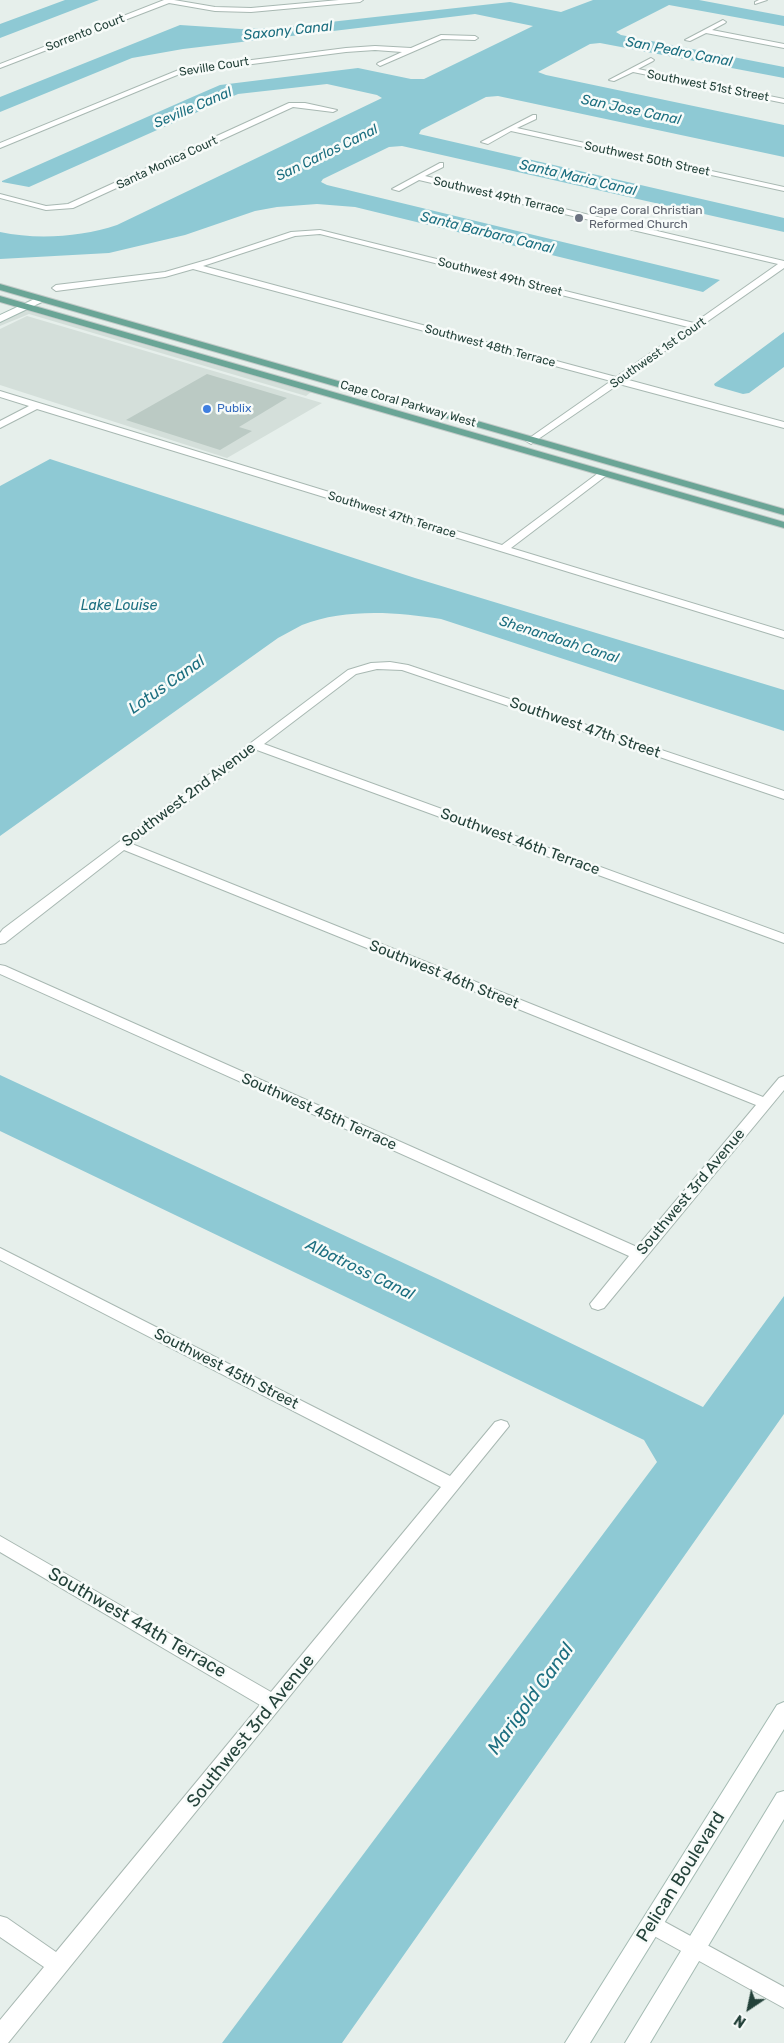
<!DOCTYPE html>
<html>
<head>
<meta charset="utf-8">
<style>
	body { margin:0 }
	#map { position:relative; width:784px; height:2043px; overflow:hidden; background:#e6efeb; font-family:Rubik,sans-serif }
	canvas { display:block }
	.north { position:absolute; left:724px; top:1983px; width:50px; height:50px; -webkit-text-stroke:4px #f7fbf9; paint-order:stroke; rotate:214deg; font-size:14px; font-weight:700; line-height:20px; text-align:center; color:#24423a }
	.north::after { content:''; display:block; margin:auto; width:18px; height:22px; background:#24423a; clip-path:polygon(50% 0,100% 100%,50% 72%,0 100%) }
</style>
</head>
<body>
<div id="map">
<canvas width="784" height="2043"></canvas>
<div class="north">N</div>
</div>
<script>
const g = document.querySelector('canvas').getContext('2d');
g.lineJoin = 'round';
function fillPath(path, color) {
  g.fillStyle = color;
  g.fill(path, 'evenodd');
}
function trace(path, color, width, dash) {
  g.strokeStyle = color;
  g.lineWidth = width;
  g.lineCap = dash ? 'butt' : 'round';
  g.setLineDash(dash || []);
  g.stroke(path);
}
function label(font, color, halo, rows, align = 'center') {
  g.font = font + ' Rubik,sans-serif';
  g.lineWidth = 5;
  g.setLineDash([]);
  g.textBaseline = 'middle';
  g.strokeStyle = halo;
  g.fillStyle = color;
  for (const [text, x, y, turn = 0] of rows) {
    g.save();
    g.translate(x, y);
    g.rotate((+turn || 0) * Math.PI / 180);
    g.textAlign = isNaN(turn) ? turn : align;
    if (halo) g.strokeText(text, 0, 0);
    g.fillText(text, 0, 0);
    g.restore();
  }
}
fillPath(new Path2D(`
	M25,310L211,364L311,392L306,396L29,314L0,326V322Z
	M27,316L322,403L227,458L0,385V329Z`), '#d4dfda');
fillPath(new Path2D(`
	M65,0H99L0,38V24Z
	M593,0H699L784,16V26L669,5L616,32L621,35L784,67V78L600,43L590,44L538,72L546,75L784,125V157L498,96L486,97L421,130L419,134L784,218V232L402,146L389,147L323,179L321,182L327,185L720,280L703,292L355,207L317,204L277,207L255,211L185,235L109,253L0,259V232C37,240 81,237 117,225L382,98L377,95L327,84L238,94L29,187L2,182V181L190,98L220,85L358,68L411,79H424L533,26L475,14L183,49L132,58L0,112V97L180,25L241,29L276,28L510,2L561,12Z
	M784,332V367L749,393L743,394L715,386L714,384Z
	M50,459L415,578L784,690V731L441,619C397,612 345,608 302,625C294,629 286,634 278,638L0,836V486Z
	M0,1075L440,1280L703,1407L784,1296V1414L342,2043H222L657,1462L644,1440L0,1131Z`), '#8ec9d4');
fillPath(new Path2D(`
	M207,374L287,398L239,427L252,431L220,450L126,420Z`), '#bbcac4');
const street = new Path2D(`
	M164,0H174L215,7L251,8L339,0H363L360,2L251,12L215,11L169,3L0,68V64Z
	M759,0H767L755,4V2Z
	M723,20L726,22L725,23L712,30L784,44V48L706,33L690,41L685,40Z
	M441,35L475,36L478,38L475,40L442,39L380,66L377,64L378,63L402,52L375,50L346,52L182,73L0,148V143L181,69L346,48L375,46L411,48Z
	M651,58L654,60L653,61L638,69L784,99V103L633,72L614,81L609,80Z
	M289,103H305L337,110L333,112L293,107L73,208L46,210L0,198V194L46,206L68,204Z
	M533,115H536V119L517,128L784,187V191L511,131L488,144L481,142Z
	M440,163H443V167L425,176L784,261V268L625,379L784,422V428L619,384L531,444L526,441L528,439L611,381L193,269L165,277L56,291L52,288L56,285L165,272L210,259L291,232L320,230L694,323L778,264L419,180L399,191L392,189ZM320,234L688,327L616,377L203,266L295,236Z
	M0,391L502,545L601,471H607V475L511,548L784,631V638L37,409L0,428V421L29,406L0,397Z
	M390,662L408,665L784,791V799L402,670L377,669L356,674L264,744L784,934V943L257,750L132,844L763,1097L779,1078L784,1076V1090L604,1308L598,1310L592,1308L590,1304L629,1256L0,974V965L5,966L637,1247L756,1105L124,850L5,943L0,944V933L3,929L348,670L371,663Z
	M0,1248L450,1476L495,1422L501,1420L507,1422L509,1426L8,2043H0V2020L44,1967L0,1937V1916L7,1918L56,1952L260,1705L0,1552V1536L271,1692L441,1487L0,1260Z
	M652,1915L784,1987V2008L645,1931L642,1924L645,1917Z`);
const secondary = new Path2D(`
	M41,296L46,299L44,301L0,322V315Z
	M784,1702V1729L590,2043H565L777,1705Z
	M784,1791V1819L650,2043H625L777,1793Z`);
const primary = new Path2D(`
	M0,284L784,509V515L0,290Z
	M0,296L784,522V528L0,302Z`);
trace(street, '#a8b8b2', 2);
trace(secondary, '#a4bbb3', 2);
trace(primary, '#c2cac8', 2);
fillPath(street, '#fff');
fillPath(secondary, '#fff');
fillPath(primary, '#6aa596');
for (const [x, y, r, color] of [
	[579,218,5,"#6b7280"],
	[207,409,5,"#3f7fe0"]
]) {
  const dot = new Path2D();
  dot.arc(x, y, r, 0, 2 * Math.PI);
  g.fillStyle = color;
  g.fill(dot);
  trace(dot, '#f7fbf9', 2);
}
label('12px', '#24423a', '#f7fbf9', [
	["Sorrento Court",85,33,-21],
	["Seville Court",214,67,-9],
	["Southwest 51st Street",708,86,11],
	["Southwest 50th Street",647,159,12],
	["Santa Monica Court",167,163,-25],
	["Southwest 49th Terrace",499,196,13],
	["Southwest 49th Street",500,277,14],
	["Southwest 48th Terrace",490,346,15],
	["Southwest 1st Court",658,353,-35],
	["Cape Coral Parkway West",408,404,16],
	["Southwest 47th Terrace",392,515,17]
]);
label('12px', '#5b616d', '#f7fbf9', [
	["Cape Coral Christian",589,211],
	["Reformed Church",589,225]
], 'left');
label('12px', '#366cbe', '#f7fbf9', [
	["Publix",217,409]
], 'left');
label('italic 14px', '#1c6f80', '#f7fbf9', [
	["Saxony Canal",288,31,-6],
	["San Pedro Canal",679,52,11],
	["Seville Canal",193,108,-23],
	["San Jose Canal",631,110,12],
	["San Carlos Canal",327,153,-26],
	["Santa Maria Canal",578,178,13],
	["Santa Barbara Canal",487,233,14],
	["Lake Louise",119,606],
	["Shenandoah Canal",559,640,18]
]);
label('15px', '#24423a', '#f7fbf9', [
	["Southwest 47th Street",585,728,19],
	["Southwest 2nd Avenue",189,795,-37],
	["Southwest 46th Terrace",520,842,20],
	["Southwest 46th Street",444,975,22],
	["Southwest 45th Terrace",319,1112,24],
	["Southwest 3rd Avenue",691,1192,-50],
	["Southwest 45th Street",226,1369,27]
]);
label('italic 16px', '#1c6f80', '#f7fbf9', [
	["Lotus Canal",167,685,-35],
	["Albatross Canal",360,1270,26]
]);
label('18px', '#24423a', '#f7fbf9', [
	["Southwest 44th Terrace",137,1623,30],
	["Southwest 3rd Avenue",251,1731,-51],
	["Pelican Boulevard",681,1877,-58]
]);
label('italic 19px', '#1c6f80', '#f7fbf9', [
	["Marigold Canal",531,1699,-54]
]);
</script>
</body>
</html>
